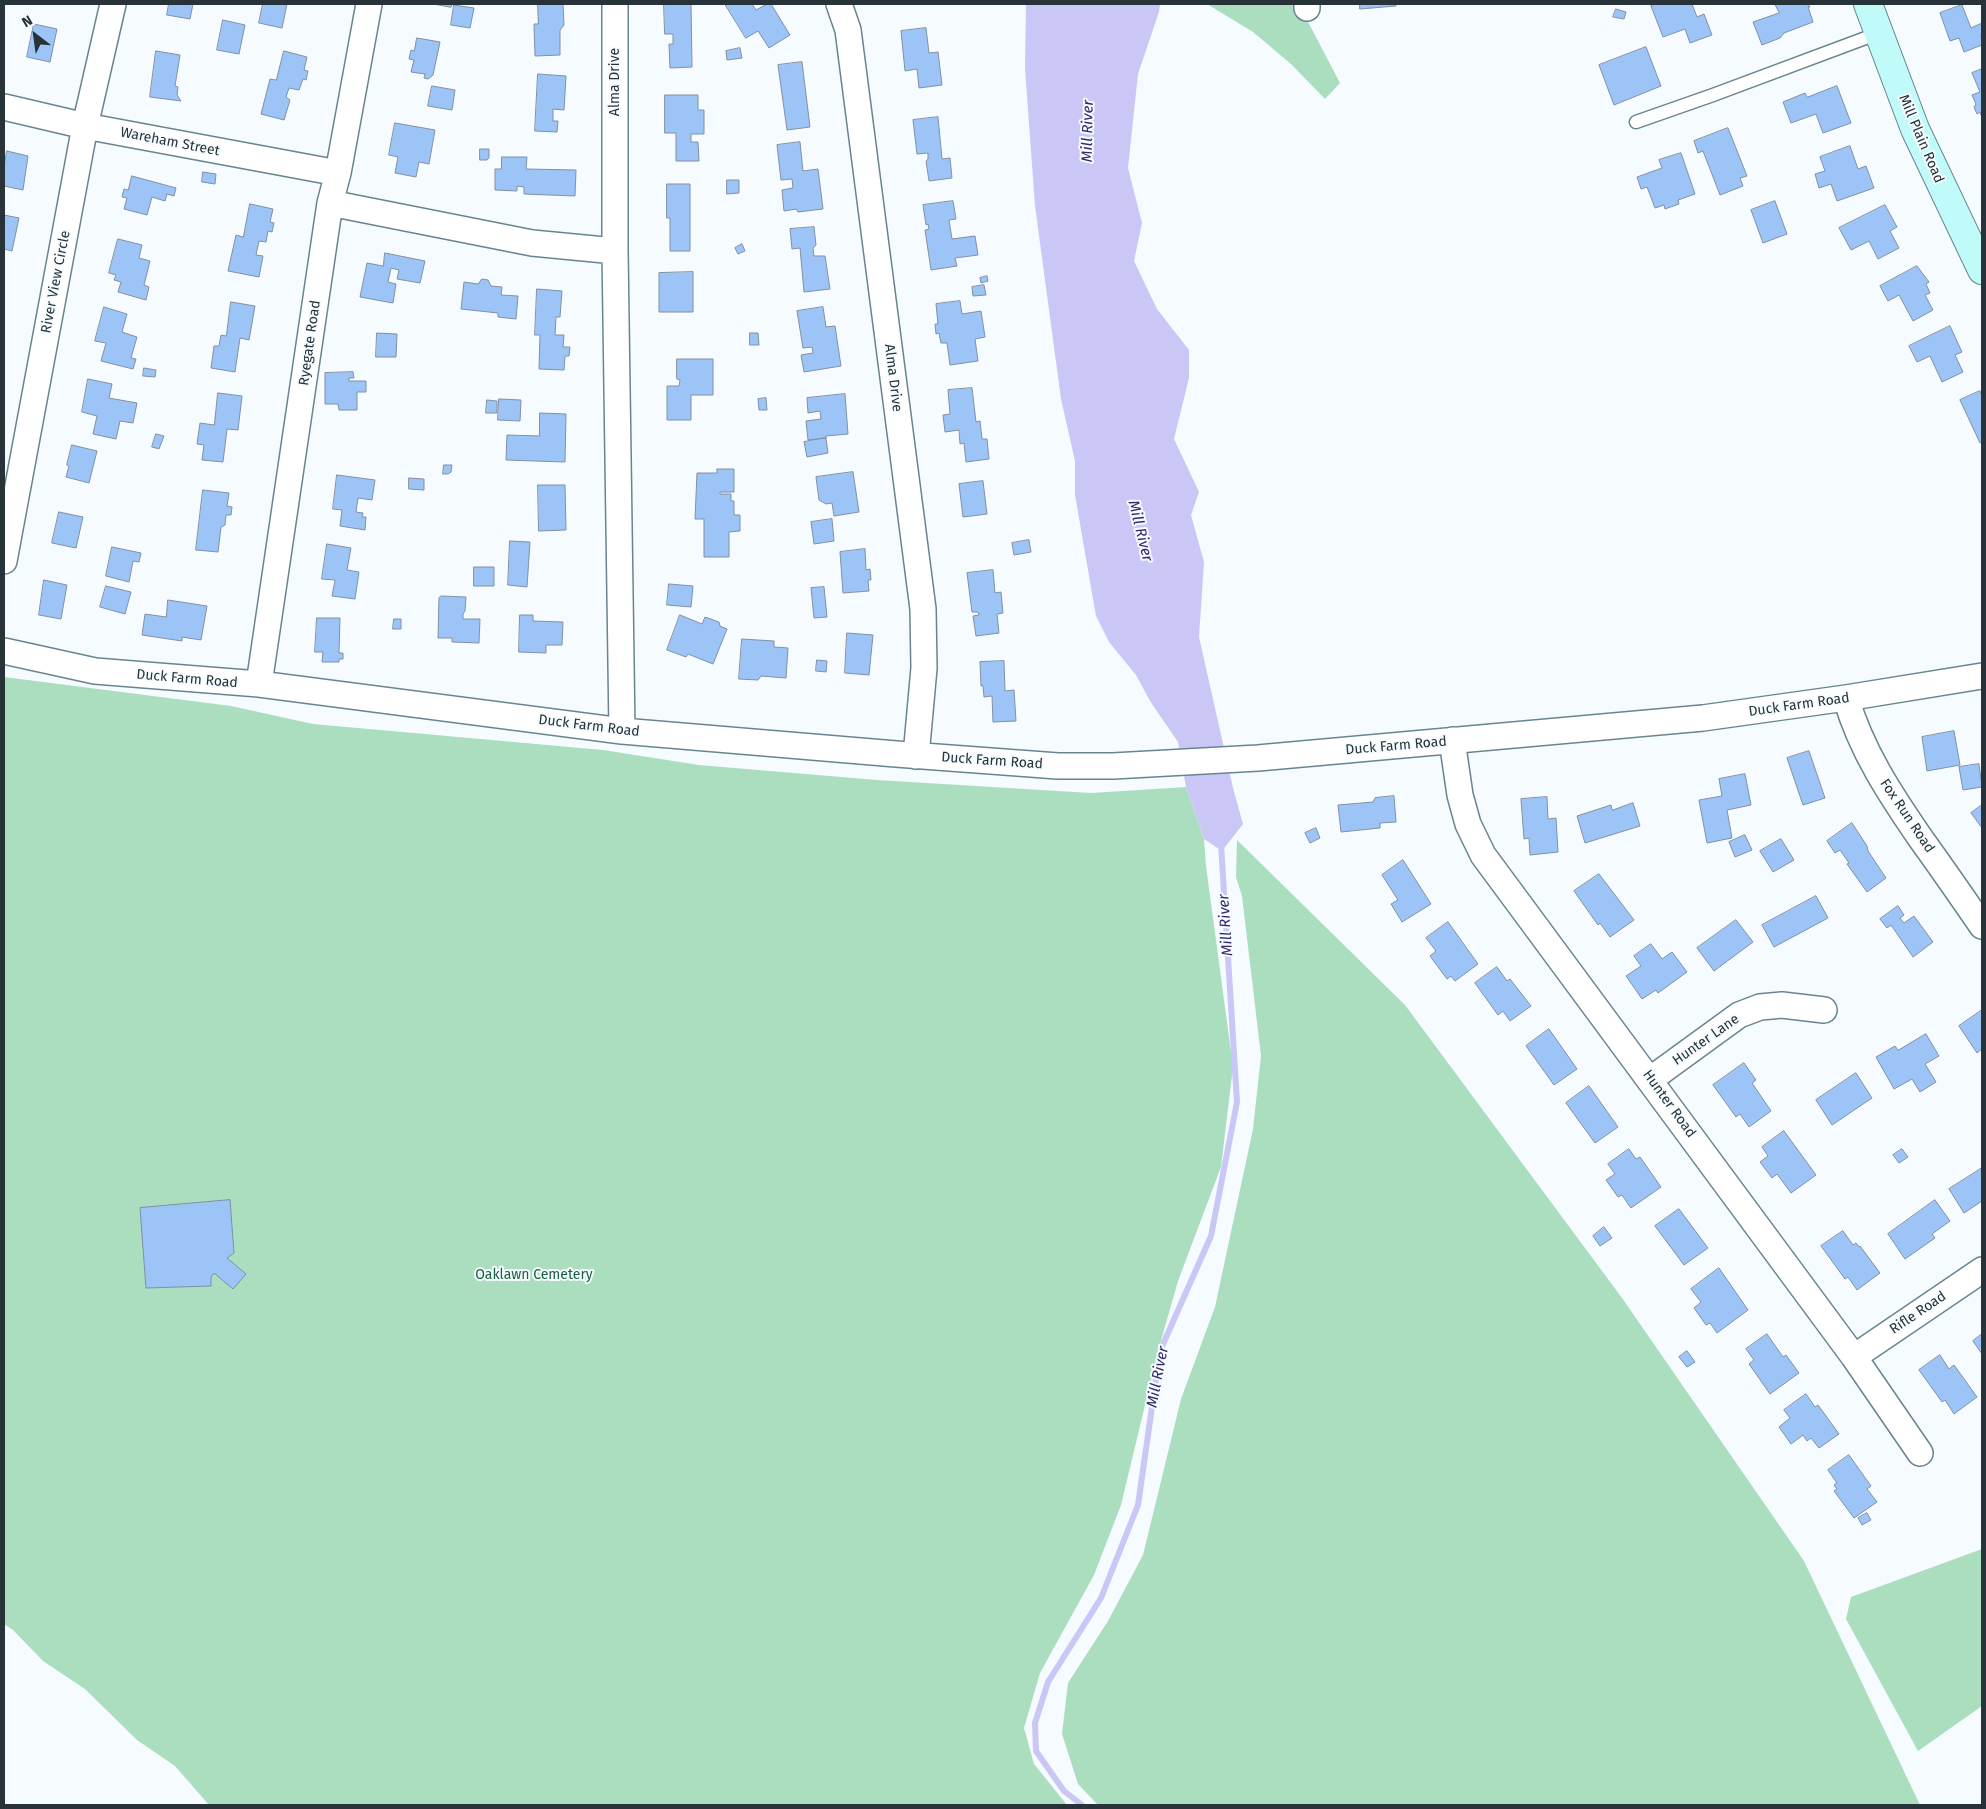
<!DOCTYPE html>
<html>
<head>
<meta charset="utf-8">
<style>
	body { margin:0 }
	#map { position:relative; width:1986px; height:1809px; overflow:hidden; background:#f5fbfe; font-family:"Fira Sans",sans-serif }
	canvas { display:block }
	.frame { position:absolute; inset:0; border:5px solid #273338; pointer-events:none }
	.north { position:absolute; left:10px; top:10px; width:50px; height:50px; -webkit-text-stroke:4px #f5fbfe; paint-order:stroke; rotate:330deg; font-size:14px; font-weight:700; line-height:20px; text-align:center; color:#273338 }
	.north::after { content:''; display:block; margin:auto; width:18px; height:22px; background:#273338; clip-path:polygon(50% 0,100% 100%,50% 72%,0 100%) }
</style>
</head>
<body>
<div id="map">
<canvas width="1986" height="1809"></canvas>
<div class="frame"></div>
<div class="north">N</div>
</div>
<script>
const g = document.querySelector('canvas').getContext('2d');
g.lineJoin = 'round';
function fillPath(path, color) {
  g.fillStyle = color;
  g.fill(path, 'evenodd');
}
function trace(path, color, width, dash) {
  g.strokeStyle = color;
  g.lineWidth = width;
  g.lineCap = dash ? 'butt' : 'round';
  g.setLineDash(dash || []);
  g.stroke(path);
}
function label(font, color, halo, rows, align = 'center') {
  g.font = font + ' "Fira Sans",sans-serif';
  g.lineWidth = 4;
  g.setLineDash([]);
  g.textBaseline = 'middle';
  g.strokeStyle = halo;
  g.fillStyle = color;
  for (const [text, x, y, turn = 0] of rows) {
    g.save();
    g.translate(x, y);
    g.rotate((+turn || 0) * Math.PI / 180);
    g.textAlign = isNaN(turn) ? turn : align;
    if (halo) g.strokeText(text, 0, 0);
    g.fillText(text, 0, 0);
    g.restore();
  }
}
fillPath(new Path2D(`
	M1207,4H1302L1306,18L1340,83L1325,99L1291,64L1253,32Z
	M4,677L231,706L313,724L603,750L699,765L877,780L1091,793L1186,787L1204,839L1206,866L1233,1067L1221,1167L1178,1281L1158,1351L1121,1505L1094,1575L1040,1673L1024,1728L1034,1764L1067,1805H209L175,1766L137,1740L85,1689L43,1661L13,1630L4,1624Z
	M1237,840L1405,1005L1622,1298L1804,1561L1920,1805H1098L1078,1784L1062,1734L1068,1683L1108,1621L1143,1555L1181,1399L1215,1307L1253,1129L1261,1056L1242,896L1236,877Z
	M1982,1549V1706L1918,1751L1846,1619L1851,1597Z`), '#aadebe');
fillPath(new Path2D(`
	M1026,4H1160L1159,12L1138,74L1128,168L1142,223L1134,261L1157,309L1189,350V378L1174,439L1199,492L1191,515L1204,562L1199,637L1233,788L1243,824L1222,851L1204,839L1186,787L1178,742L1150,701L1136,675L1109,642L1096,616L1075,495V461L1061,399L1035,206L1025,68Z`), '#cac7f7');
trace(new Path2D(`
	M1082,1805L1064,1791L1036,1751L1035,1723L1048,1682L1101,1598L1138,1505L1160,1351L1211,1236L1237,1102L1221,844`), '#cac7f7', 6);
const building = new Path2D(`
	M169,4H193L190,19L167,15Z
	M263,4H287L282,28L259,23Z
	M434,4H452L451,7Z
	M538,4H563L564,25L560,30V55L535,56L534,24H538Z
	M664,4H691L692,67L670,68L669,44H673V34H665Z
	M725,4H752L756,10L767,4H771L790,35L769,48L758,31L746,38Z
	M1360,4H1396V6L1360,9Z
	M1656,4H1692L1697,17L1704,14L1712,35L1690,43L1685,29L1663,37L1651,6Z
	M1775,4H1808L1810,7H1808L1813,22L1784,33L1780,38L1762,45L1753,22L1779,13Z
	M454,5L474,8L470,28L451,25Z
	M1962,5L1971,28L1982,23V34L1981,35L1982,45L1964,52L1959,38L1950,41L1940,13Z
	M1616,9L1626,12L1624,19L1613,17Z
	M223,20L245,25L239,54L217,50Z
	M34,24L57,29L50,62L27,57Z
	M926,28L929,53L938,52L942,85L919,88L917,69L905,71L901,31Z
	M417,38L440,42L433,75L428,79L424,78L425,74L411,72L414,60L409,59L411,50L414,51Z
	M1646,47L1661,86L1614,105L1599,65Z
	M740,48L742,58L727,60L726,51Z
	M156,51L180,55L175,86L178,87L177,95L181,101L150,97Z
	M284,51L307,57L304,70L308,71L306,80L303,79L299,90L289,88L286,97L290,100L284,120L261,114L270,79L276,80Z
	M802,62L810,127L787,130L778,65Z
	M1982,69V118L1980,112L1977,114L1974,107L1976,104L1972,95L1980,92L1972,73Z
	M538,74L566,76L564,110L553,109V121H558L557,132L535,131Z
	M432,86L455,90L452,110L428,106Z
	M1837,86L1851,123L1823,133L1816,114L1791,123L1783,102L1805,93L1807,97Z
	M665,95H698V110H704V134H691V142H698L699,161H676V133H665Z
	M938,117L942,159L950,158L952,178L929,181L926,161L928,159V153L917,154L913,120Z
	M395,123L435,130L429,164L419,162L416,177L395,173L398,157L389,155Z
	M1728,128L1747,176L1740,178L1743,186L1720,195L1703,151L1698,153L1694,141Z
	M800,142L803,171L818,169L823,209L798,212L796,209L784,211L782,190L793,188L792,179L781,180L777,145Z
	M1850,146L1858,169L1866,166L1874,188L1837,201L1831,184L1819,188L1815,174L1825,171L1820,157Z
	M480,149H489V158L487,160H480Z
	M7,151L28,156L23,190L4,186V167Z
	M1681,153L1695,194L1678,200L1679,204L1665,209L1664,205L1655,208L1647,187L1641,189L1637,177L1662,168L1659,160Z
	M502,157H527L526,169L576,170L575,196L524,194V187L517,186V191L495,190V169H501Z
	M203,172L216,174L215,184L202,182Z
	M132,176L176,188L174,196L167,194L165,201L152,197L147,215L124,209L127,198L122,197L124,189L128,190Z
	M727,180H739V193L727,194Z
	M667,184H690V251H670V218H667Z
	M953,201L956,219L949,220L952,239L975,236L978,255L955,258L957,266L931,270L925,230L929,229L928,224L926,225L923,205Z
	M1775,201L1787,234L1763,243L1751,210Z
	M250,204L273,209L270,222L274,223L272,232L268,231L266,242L259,241L256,255L263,256L259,277L228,271L236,235L243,237Z
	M1885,205L1897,227L1890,231L1899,248L1878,259L1869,241L1851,250L1839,228Z
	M4,215L19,218L12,251L4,249Z
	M814,227L816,245L813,248L814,256H825L830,289L804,292L800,248L792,249L790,229Z
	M118,239L142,245L139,258L150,261L144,285L149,287L146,300L118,292L121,282L114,280L116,275L109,273Z
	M742,244L745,251L738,254L735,248Z
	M385,253L425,261L420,283L397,279L399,270L391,268L388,282L396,284L393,303L360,297L367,263L383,266Z
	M1917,266L1929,282L1926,284L1930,293L1925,295L1933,310L1913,321L1899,295L1888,301L1880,286Z
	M693,272V312H659V273Z
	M987,276L988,281L981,283L980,278Z
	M482,279L488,280L491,286L502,287L501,295L518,296L516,319L498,317V313L461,309L464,282L478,284Z
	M984,285L986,295L973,296L972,287Z
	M537,289L562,291L560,317H556L555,335H564L563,347H570L569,356H565L564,370L539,369L540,335H535Z
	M960,301L962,314L981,311L985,337L975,339L978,361L950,365L947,343H941L939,333L936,334L935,324H938L936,304Z
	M231,302L255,306L249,340L240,338L235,372L211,368L214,346H219L221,335L226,336Z
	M104,307L127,314L122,332L137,337L131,358L136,359L133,369L101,361L106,343L95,341Z
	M823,307L826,327L835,326L841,366L804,372L801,355L813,353L812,347L803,348L797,311Z
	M1950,326L1962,352L1955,355L1963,372L1942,382L1930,356L1917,362L1909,346Z
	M377,333L397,334L396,357H376Z
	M750,333H758L759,345H750Z
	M677,359H713V395H691V420H667V386H679L680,380L677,379Z
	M144,368L156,370L155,377L143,376Z
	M353,372L354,378H349V381H366V392H357V410H339L338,404H325V373Z
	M88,379L112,384L109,398L137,403L133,423L120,421L116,439L93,434L97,416L82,412Z
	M972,388L976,422L980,421L982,439H987L989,459L966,462L964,443L960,444L959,430L945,432L943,415L950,414L948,390Z
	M1980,391L1982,396V442L1980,443L1960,400Z
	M218,393L242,396L238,430L227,429L223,462L202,460L204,445L197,444L200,423L214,425Z
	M845,394L848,434L826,436V438L808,440L806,421L821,419L820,411L808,413L807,398Z
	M766,398L767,410H759L758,399Z
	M499,399L521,400L520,421L498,420Z
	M487,400L497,401V413H486Z
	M540,413L566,414L565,462L506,460L507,435L539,436Z
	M156,434L164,436L159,449L152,447Z
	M826,438L828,453L807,457L804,442Z
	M72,445L97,451L89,483L66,477L69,466L67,465Z
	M444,465H452L451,472L448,474H443Z
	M717,469H734V492H720V494H731V501H734V515H740V531L729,532V557H704V519H695L697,473H717Z
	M853,472L859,512L834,516L832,503L826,504L819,500L816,477Z
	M337,475L375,480L372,500L358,498L356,512L363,513L362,517H366L365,530L340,526L342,510L333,509Z
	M409,478L424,479V490L409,489Z
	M983,481L987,514L963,517L959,484Z
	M538,485H565L566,530L539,531Z
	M203,490L229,493L227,506L232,507L231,515H226L225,525L221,527L218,552L196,550Z
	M59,512L83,517L76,548L52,543Z
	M832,519L834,541L814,544L811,522Z
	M1029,540L1031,552L1014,555L1012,543Z
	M510,541L530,542L527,587L508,585Z
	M327,544L351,548L347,570L359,572L355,599L332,596L335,580L322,579Z
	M112,547L141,553L139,562L133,561L129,582L106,576Z
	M865,549L866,570L870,569L871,580H868L869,591L843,593L840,552Z
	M474,567H494V586H474Z
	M993,570L995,593L1001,592L1003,613L997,614L999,633L976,636L973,616L979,615L978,612H972L967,573Z
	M44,580L67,585L61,619L39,615Z
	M669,584L693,586L691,607L667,605Z
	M106,586L131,592L125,614L100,607Z
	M824,587L827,617L814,618L811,588Z
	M441,596L466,597L465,611L463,614V619H480L479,643L452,642V638H438L439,598Z
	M168,600L207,606L201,640L182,637V641L142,635L145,614L166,617Z
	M520,615H533V621L563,622L562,645H546V653L519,652Z
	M680,615L702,624L705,617L719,622L720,626L727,629L713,664L688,654L686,657L667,650Z
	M317,618H340L339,653H343V659H339V662H322L323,652H315Z
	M394,619H401V629H393Z
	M847,633L873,635L869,675L845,673Z
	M742,639L774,641V647L788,648L786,678L761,676L758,680L739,679Z
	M817,660L827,661L826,672L816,671Z
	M1004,661L1005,691L1014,690L1016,721L993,722L992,696L984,697L983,686H981L980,662Z
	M1954,731L1960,765L1927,771L1922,737Z
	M1809,751L1825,798L1803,805L1787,758Z
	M1979,764L1982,787L1963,790L1959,767Z
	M1745,774L1751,805L1727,810L1732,838L1707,843L1699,800L1722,796L1719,779Z
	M1394,796L1396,822L1380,823V828L1341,832L1338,805L1373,802L1375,798Z
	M1547,797L1548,819L1556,818L1558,852L1530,855L1529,838L1524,839L1521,799Z
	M1633,803L1640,826L1585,843L1577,816L1611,805L1612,810Z
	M1982,805V828L1971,813Z
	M1852,823L1867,846L1868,851L1886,878L1867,892L1847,864L1849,863L1840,850L1835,853L1827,841Z
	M1316,828L1320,838L1310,843L1305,833Z
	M1745,835L1752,850L1735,857L1729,842Z
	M1781,839L1794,860L1773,872L1760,851Z
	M1403,860L1431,904L1402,922L1391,904L1398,900L1382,875Z
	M1599,874L1634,920L1610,937L1600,923L1598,925L1574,891Z
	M1816,896L1828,918L1774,947L1762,925Z
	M1898,906L1904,915L1900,918L1904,923L1914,916L1933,942L1913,957L1891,925L1887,928L1880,919Z
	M1736,920L1753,942L1714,971L1697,948Z
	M1448,922L1478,964L1455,981L1451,976L1447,979L1430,956L1436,951L1426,938Z
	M1651,944L1662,959L1672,952L1687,972L1658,993L1656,990L1642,999L1626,976L1641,966L1634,956Z
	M1497,967L1507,981L1510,979L1531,1006L1510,1021L1503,1011L1498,1015L1475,983Z
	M1982,1010V1049L1977,1053L1959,1026Z
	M1549,1029L1577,1069L1554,1085L1526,1046Z
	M1926,1034L1939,1056L1925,1064L1936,1082L1920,1092L1912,1079L1894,1089L1876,1057L1895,1046L1898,1050Z
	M1744,1063L1756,1080L1752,1083L1771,1111L1749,1127L1740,1114L1736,1117L1713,1085Z
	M1856,1073L1872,1098L1832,1125L1816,1100Z
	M1589,1086L1618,1127L1595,1143L1566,1103Z
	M1784,1131L1816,1175L1791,1193L1777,1174L1772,1178L1760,1162L1768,1156L1762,1147Z
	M1629,1149L1636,1159L1640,1157L1661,1187L1631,1208L1622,1195L1618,1197L1606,1180L1615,1174L1608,1164Z
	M1902,1149L1908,1157L1899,1163L1893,1155Z
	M1982,1168V1201L1964,1213L1949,1189Z
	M230,1200L234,1253L227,1258L246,1274L233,1289L214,1273L211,1277V1286L146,1288L140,1208Z
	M1935,1200L1950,1221L1932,1234L1935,1238L1905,1259L1888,1234Z
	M1679,1209L1708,1248L1684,1265L1655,1226Z
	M1604,1227L1612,1238L1600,1246L1593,1236Z
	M1843,1231L1853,1245L1856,1243L1859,1247L1860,1246L1880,1273L1857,1290L1848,1277L1845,1279L1821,1246Z
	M1719,1268L1748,1310L1717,1333L1710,1323L1706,1325L1694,1308L1701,1302L1691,1289Z
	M1767,1334L1783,1357L1786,1355L1799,1373L1770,1394L1749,1364L1754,1360L1746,1349Z
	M1982,1334V1354L1973,1341Z
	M1687,1351L1695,1362L1687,1367L1679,1357Z
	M1940,1355L1949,1369L1954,1365L1977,1397L1954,1414L1945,1400L1942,1402L1919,1370Z
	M1806,1394L1815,1407L1818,1405L1839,1434L1819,1448L1811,1438L1807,1441L1803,1435L1791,1444L1779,1427L1790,1418L1784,1410Z
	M1849,1455L1871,1486L1867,1489L1877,1502L1854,1518L1834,1491L1837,1489L1834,1485L1837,1483L1828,1470Z
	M1867,1513L1871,1520L1862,1525L1858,1518Z`);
fillPath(building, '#9dc4f6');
trace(building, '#8090a5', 1);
const service = new Path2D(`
	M1636,122L1713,95L1879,33`);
const minor = new Path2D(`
	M615,4V251L622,731
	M839,4L848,30L923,609L924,668L916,756
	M1307,4V8
	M4,107L85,126L338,173
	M330,203L532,243L615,251
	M4,561L85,126L113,4
	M4,651L95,671L259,684L622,731L896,754L1058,766H1113L1258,758L1703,718L1846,698L1982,676
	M259,684L330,203L338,173L369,4
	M1846,698C1861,750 1890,794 1921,839C1942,868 1962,897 1982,926
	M1452,740L1460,795L1468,824L1483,855L1854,1357L1920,1453
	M1651,1079L1739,1015L1760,1007L1782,1005L1824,1010
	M1854,1357L1982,1270`);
const secondary = new Path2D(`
	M1868,4L1915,129L1982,270`);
trace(service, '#68858f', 15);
trace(minor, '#68858f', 28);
trace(secondary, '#68858f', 30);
trace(service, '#fff', 12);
trace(minor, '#fff', 25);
trace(secondary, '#c1fbf9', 28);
label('14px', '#273338', '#f5fbfe', [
	["Alma Drive",615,82,-90],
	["Mill Plain Road",1921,139,67],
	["Wareham Street",170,142,11],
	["River View Circle",56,282,-79],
	["Ryegate Road",310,343,-82],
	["Alma Drive",893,378,83],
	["Duck Farm Road",187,679,5],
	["Duck Farm Road",1799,705,-8],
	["Duck Farm Road",589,726,7],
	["Duck Farm Road",1396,746,-5],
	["Duck Farm Road",992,761,4],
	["Fox Run Road",1907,816,56],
	["Hunter Lane",1706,1040,-35],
	["Hunter Road",1669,1104,54],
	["Rifle Road",1918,1313,-34]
]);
label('14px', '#1a613e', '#f5fbfe', [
	["Oaklawn Cemetery",534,1275]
]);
label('italic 15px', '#35286c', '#f5fbfe', [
	["Mill River",1088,131,-89],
	["Mill River",1140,531,76],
	["Mill River",1226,925,-94],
	["Mill River",1158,1377,-79]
]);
</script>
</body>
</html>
